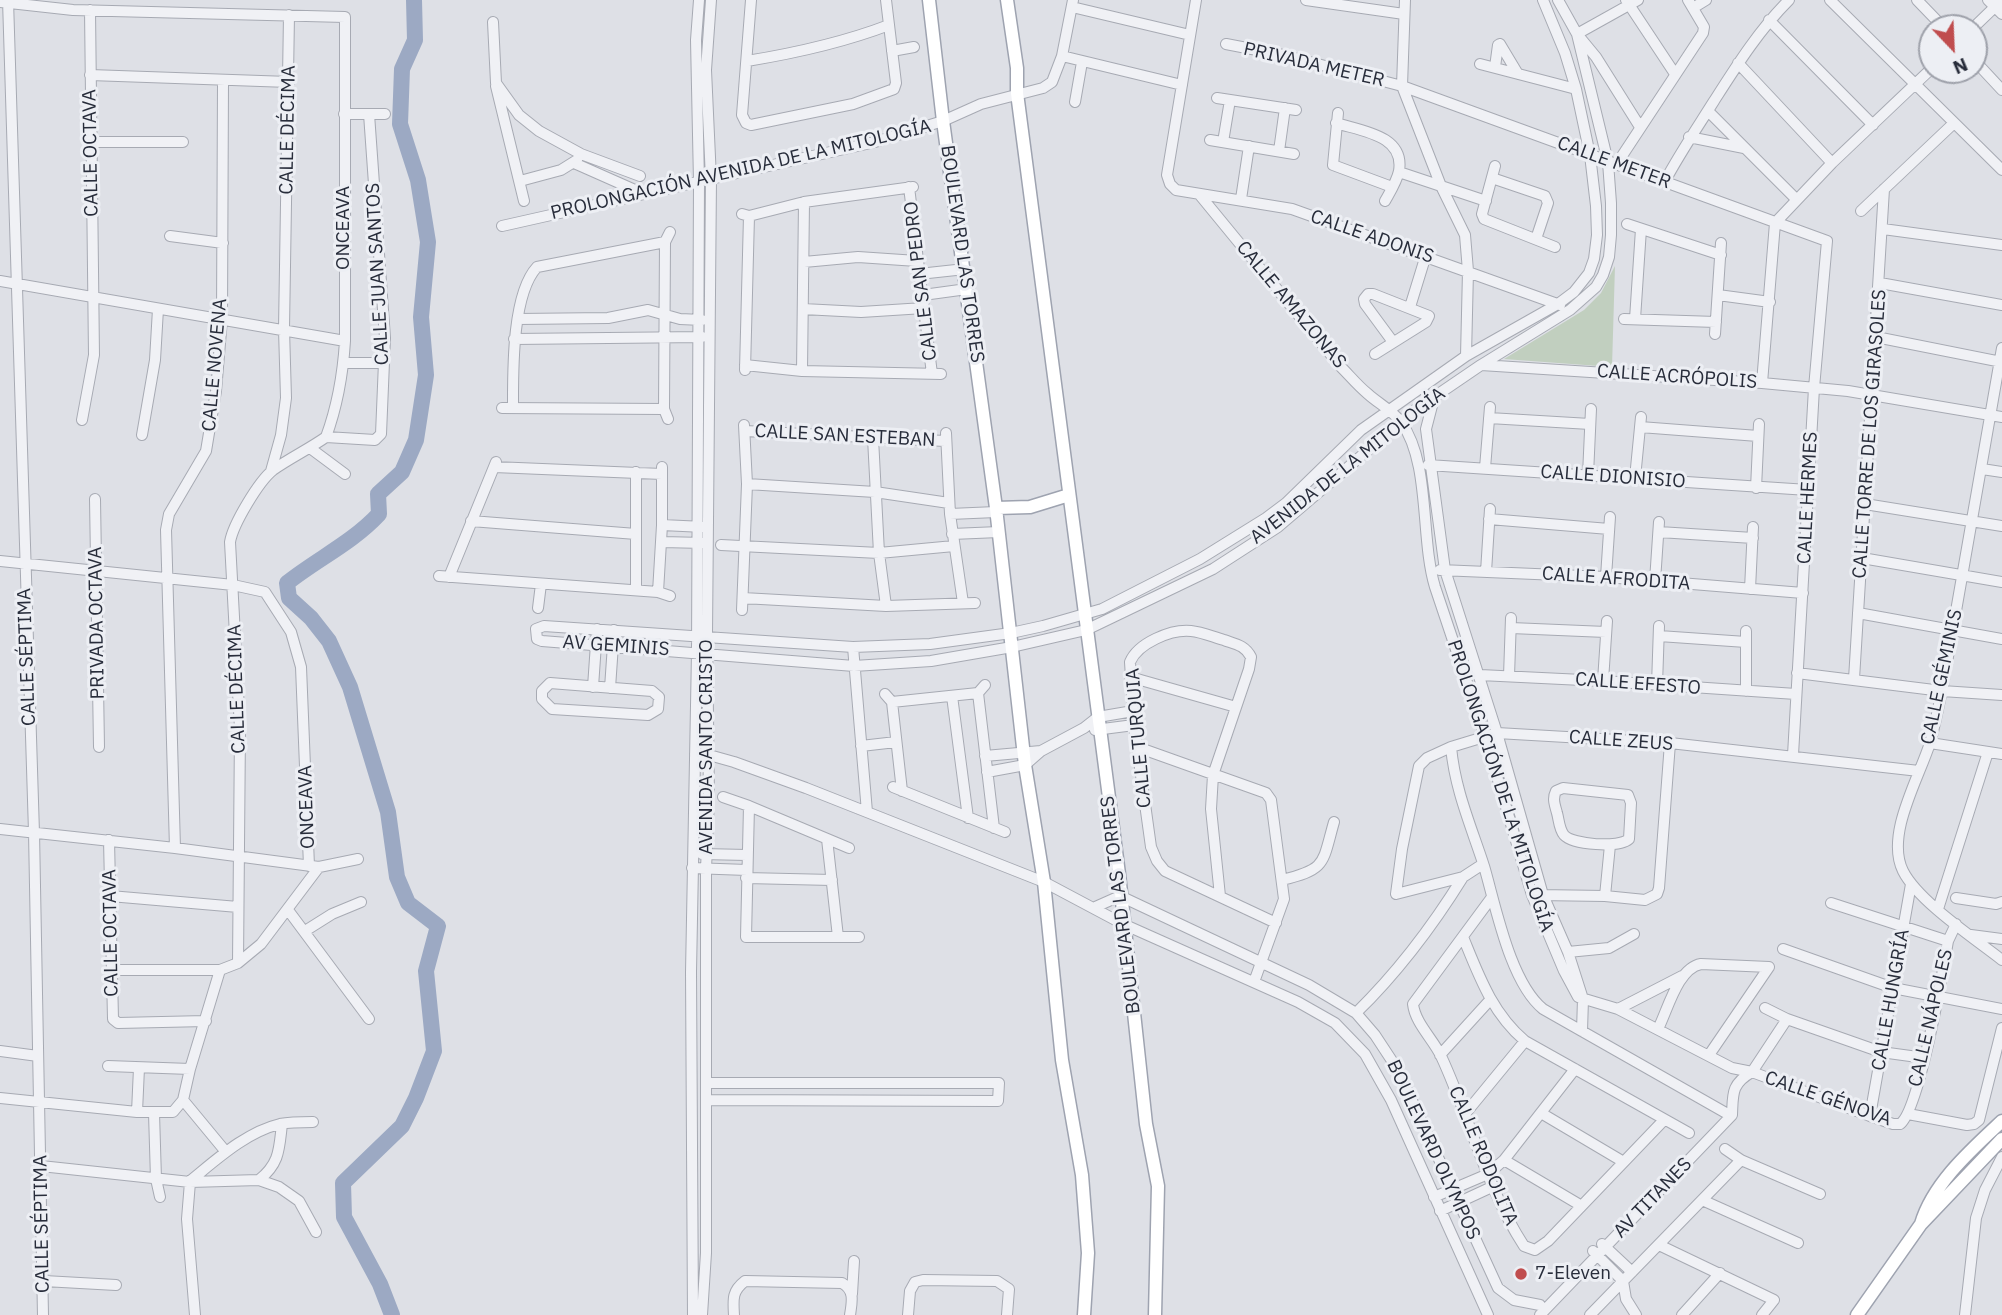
<!DOCTYPE html>
<html>
<head>
<meta charset="utf-8">
<style>
	body { margin:0 }
	#map { position:relative; width:2002px; height:1315px; overflow:hidden; background:#dee0e6; font-family:"IBM Plex Sans",sans-serif }
	canvas { display:block }
	.north { position:absolute; left:1918px; top:14px; width:70px; height:70px; box-sizing:border-box; background:#edeff4; border:2px solid #9ea1aa; border-radius:50%; rotate:157deg; font-size:19px; font-weight:700; line-height:28px; text-align:center; color:#282d3b }
	.north::after { content:''; display:block; margin:auto; width:24px; height:32px; background:#c04d4e; clip-path:polygon(50% 0,100% 100%,50% 72%,0 100%) }
</style>
</head>
<body>
<div id="map">
<canvas width="2002" height="1315"></canvas>
<div class="north">N</div>
</div>
<script>
const g = document.querySelector('canvas').getContext('2d');
g.lineJoin = 'round';
function fillPath(path, color) {
  g.fillStyle = color;
  g.fill(path, 'evenodd');
}
function trace(path, color, width, dash) {
  g.strokeStyle = color;
  g.lineWidth = width;
  g.lineCap = dash ? 'butt' : 'round';
  g.setLineDash(dash || []);
  g.stroke(path);
}
function label(font, color, halo, rows, align = 'center') {
  g.font = font + ' "IBM Plex Sans",sans-serif';
  g.lineWidth = 6;
  g.setLineDash([]);
  g.textBaseline = 'middle';
  g.strokeStyle = halo;
  g.fillStyle = color;
  for (const [text, x, y, turn = 0] of rows) {
    g.save();
    g.translate(x, y);
    g.rotate((+turn || 0) * Math.PI / 180);
    g.textAlign = isNaN(turn) ? turn : align;
    if (halo) g.strokeText(text, 0, 0);
    g.fillText(text, 0, 0);
    g.restore();
  }
}
fillPath(new Path2D(`
	M1615,266L1612,367L1504,359L1584,310L1601,293Z`), '#c1cfbf');
trace(new Path2D(`
	M392,1315L380,1284L344,1217L343,1183L402,1126L416,1098L434,1051L426,971L438,926L408,903L397,877L388,812L350,687L329,641L311,618L289,598L287,583C317,559 352,543 379,514L378,494L402,472L416,440L426,375L421,317L428,242L418,180L400,124L402,69L415,40L414,0`), '#9ca9c3', 16);
const minor = new Path2D(`
	M8,0L34,832L43,1315
	M751,0L742,115L746,123L751,125L853,104L894,89L896,83L886,0
	M1196,0L1167,175L1170,184L1176,190L1292,209L1560,305
	M1306,0L1404,14
	M1405,0L1402,86L1441,186L1465,235L1468,271L1466,356
	M1543,0L1565,53L1576,89L1590,155L1596,206L1597,235L1594,259L1589,273L1574,292L1558,304L1466,356L1361,430L1286,503L1266,518L1200,559L1102,609L1043,626L1011,633L930,644L853,647L544,626L536,629L537,639L542,641L854,666L931,661L1012,647L1086,630L1213,569L1278,527L1415,410L1481,365L1570,310L1596,287L1603,275L1609,257L1611,235V203L1608,162L1577,34L1558,0
	M1626,0L1675,74
	M1638,0L1577,34L1596,57L1640,127
	M1830,0L2002,170
	M1917,0L1944,28
	M1988,0L2002,14
	M0,2L73,10L345,17V341C343,373 337,407 326,437
	M1072,7L1190,35
	M1693,8L1706,0
	M1769,20L1873,125
	M493,22L496,83L519,115L539,131L581,154L640,176
	M1973,28L2002,0
	M1226,44L1283,55L1402,86L1827,241L1814,388L1793,755
	M1500,44L1518,74
	M892,51L914,47
	M1062,56L1182,85
	M1974,60L2002,90
	M747,61C796,53 842,43 889,25
	M1738,63L1832,163
	M1480,64L1576,89
	M1495,67L1498,45L1500,44
	M90,75L289,82
	M496,86L524,201
	M1217,98L1296,110
	M1075,102L1082,62
	M1708,111L1796,199
	M1338,113L1333,165L1392,187
	M344,114H385
	M1336,123C1361,131 1405,135 1399,171C1397,181 1390,192 1385,201
	M1689,137L1744,148
	M1210,140L1294,154
	M91,142H183
	M1223,142L1230,100
	M1279,151L1285,108
	M574,163L644,194
	M1616,165L1703,33L1704,27L1688,0
	M1495,166L1482,214L1484,219L1555,247
	M1399,172L1486,201
	M1492,178L1545,196L1548,203L1536,239
	M520,181L561,170L577,160
	M1665,181C1680,153 1697,128 1714,101C1737,65 1759,30 1789,0
	M909,187L932,374
	M1199,194L1341,367C1350,376 1358,386 1368,394C1379,404 1392,410 1401,422C1431,463 1420,538 1435,587L1485,736L1532,895L1564,971L1578,997L1618,1009L1732,1068L1752,1072L1870,1116L1893,1124H1900C1919,1111 1943,971 1948,941L1956,924
	M1241,199L1249,146
	M1861,211L1954,123
	M742,214L749,216L804,202L913,187
	M1627,224L1721,255
	M502,226L875,142L943,121L981,104L1043,88L1052,82L1062,56L1073,0
	M1883,229L2002,245
	M170,236L223,243
	M804,262L858,257L917,261
	M919,274L965,269
	M0,281L345,341
	M1880,283L2002,305
	M923,295L967,289
	M1718,295L1770,302
	M1410,307L1426,255
	M803,309L861,312L924,308
	M518,319L608,318L648,310L680,319L702,320
	M1624,319L1716,322
	M1635,319L1641,229
	M1715,334L1721,243
	M1876,337L2002,362
	M514,339L702,337
	M2002,348L1942,691C1938,708 1935,726 1930,743C1919,778 1885,835 1903,871C1918,901 1974,938 2002,960
	M1375,354L1426,322L1429,316L1373,294H1368L1364,299L1365,304L1393,342
	M344,363H383
	M745,365L802,371L941,374
	M1481,365L1762,383L1848,391L2002,417
	M745,370L749,216
	M802,371L804,202
	M1762,383L1775,223L1832,163L1932,68
	M1434,398L1426,429L1445,570L1497,733L1543,895L1568,952L1583,999L1582,1031
	M513,406C513,370 512,294 537,267L665,242
	M502,408L664,409
	M1489,418L1590,424
	M668,419L664,409L665,242L670,232
	M82,420L94,355L90,10
	M1640,427L1758,436
	M745,431L945,441
	M946,433L950,514L963,603
	M142,435L155,360L158,309
	M326,437L375,440L381,434L385,338L369,114
	M873,438L879,553L886,606
	M310,448L345,474
	M1428,465L1808,490
	M494,467L662,474
	M1485,468L1490,407
	M1982,469L2002,472
	M271,471L281,435L286,398L284,329L289,15
	M636,472V590
	M1588,475L1591,409
	M1635,478L1641,417
	M747,484L875,492L949,503
	M1756,488L1759,424
	M95,499L99,747
	M1865,504L2002,526
	M950,514L996,512
	M1489,519L1609,529
	M471,521L636,534
	M662,525L704,527
	M1659,532L1753,538
	M952,534L999,532
	M662,542L704,543
	M721,545L879,553L954,546
	M1862,558L2002,582
	M0,561L233,585L265,592L291,632L301,667L309,866
	M1440,570L1606,577L1803,593
	M1486,572L1490,509
	M439,576L658,592L670,596
	M449,577L496,462
	M1606,577L1610,517
	M1655,581L1659,522
	M1750,589L1753,527
	M658,592L662,525V467
	M743,598L886,606L975,603
	M538,608L541,584
	M742,610L747,484L744,425
	M1858,613L2002,639
	M1511,628L1606,632
	M1659,636L1746,642
	M853,647L867,812
	M1797,673L1942,691L2002,695
	M1480,675L1603,681L1796,694
	M1509,676L1511,618
	M1130,677L1236,707
	M1854,679L1884,189
	M1603,681L1607,621
	M550,683L652,691L659,697L658,709L648,715L552,709L542,699V691Z
	M985,685L978,693L994,828
	M1657,685L1659,626
	M593,687L597,629
	M610,688L614,630
	M1746,691V631
	M885,694L892,702L902,791
	M952,696L968,818
	M892,702L978,693
	M1095,730L1134,725
	M1930,743L2002,754
	M861,746L896,742
	M1137,747L1266,793L1271,800L1284,899L1254,982
	M1451,747C1455,790 1471,826 1484,866C1496,907 1510,982 1543,1009L1726,1113
	M695,754L709,755L734,762L806,788L1044,882L1123,924L1298,1002L1335,1023L1365,1054L1391,1100L1488,1315
	M985,756L1041,751
	M987,772L1025,765L1041,751L1084,728L1098,717L1133,711
	M893,787L1005,832
	M1563,788L1628,795L1631,803L1629,839C1619,848 1573,845 1564,835C1559,829 1559,820 1557,813C1555,805 1552,799 1556,791Z
	M723,797L749,806L849,848
	M749,806L746,937H859
	M0,829L175,848L319,867L358,859
	M827,839L838,937
	M109,840L113,1019L118,1023L206,1021
	M175,848L166,530L169,514L206,451L216,391L222,319L223,81
	M702,854L747,855
	M1483,864L1463,877L1396,894L1402,849L1419,766L1427,758L1451,747L1497,733L1670,743L1919,771
	M692,868L747,870
	M746,878L832,880
	M1282,880C1327,869 1322,864 1334,822
	M1538,895L1605,896L1645,900L1657,894L1659,888L1670,743
	M110,896L238,907
	M1220,896L1211,809L1213,775L1249,669L1251,657C1245,645 1235,644 1224,640C1213,637 1202,632 1191,631C1171,629 1138,643 1130,662L1134,725L1151,847L1157,861L1165,871L1276,923
	M1605,896L1610,845
	M1492,897L1413,1004C1415,1023 1433,1039 1441,1056C1470,1118 1486,1188 1524,1246L1535,1250L1548,1241L1664,1120
	M1956,898L1996,904L2002,902
	M1831,903L1948,941
	M1093,908L1120,896L1309,985L1356,1013L1375,1035L1398,1070L1498,1288L1514,1300L1540,1305
	M1938,909L1988,752
	M288,910L369,1019
	M305,931L332,914L361,902
	M1971,935L2002,939
	M1463,937C1479,976 1492,1013 1525,1041L1689,1133
	M1783,949L1893,988L2002,1009
	M1568,952L1609,948L1634,934
	M238,963L240,729L230,542C233,524 259,481 273,470C290,458 309,449 326,437
	M112,970H220L238,963L261,944L319,867
	M1765,1008L1787,1019L1881,1052L1925,1058
	M1618,1009L1682,976
	M1356,1013C1398,972 1432,927 1463,877
	M1658,1029C1668,1009 1678,968 1701,964L1769,967
	M0,1051L38,1056
	M1440,1055L1490,1000
	M1709,1055L1769,967
	M108,1066L190,1069
	M0,1098L137,1112H173L183,1100L190,1069L220,970
	M183,1100L226,1152
	M707,1100L998,1101L999,1083H707
	M137,1112L139,1068
	M154,1113L156,1179L160,1197
	M1541,1113L1622,1161
	M1465,1114L1525,1041
	M1908,1114L1967,1125L1974,1124L1979,1120L2002,1028
	M1870,1116L1911,884
	M1725,1149L1741,1160L1820,1194
	M1504,1160L1580,1205
	M41,1166L190,1182L259,1180L279,1187L299,1201L316,1232
	M259,1180C280,1163 279,1149 282,1124
	M190,1181C216,1160 246,1132 280,1124C290,1122 302,1122 313,1122
	M190,1182L187,1219L195,1315
	M1434,1197L1488,1174L1504,1160L1575,1069
	M1702,1200L1798,1243
	M1440,1211L1494,1186
	M1602,1244L1632,1272
	M1659,1245L1774,1300L1762,1315
	M1593,1251L1623,1281L1626,1299L1636,1315
	M44,1281L116,1285
	M852,1294L854,1261
	M693,1315L691,972L697,652L699,182L696,40L699,0
	M702,1315L706,1253V869L709,799L707,635L711,179L706,70L711,0
	M734,1315C733,1299 732,1291 745,1281L842,1283C855,1290 852,1302 850,1315
	M908,1315L910,1291L915,1282L923,1280L997,1281L1009,1289L1007,1315
	M1540,1315L1732,1115C1733,1094 1731,1084 1752,1072L1787,1019
	M1590,1315L1741,1160
	M1682,1315L1720,1273
	M1965,1315L1976,1218L1985,1190L2002,1157`);
const major = new Path2D(`
	M929,0L943,121L996,508L1025,765L1044,882L1062,1060L1082,1175L1088,1253L1084,1315
	M1007,0L1017,68V93L1119,874L1146,1124L1158,1186L1155,1315
	M996,508L1030,507L1069,495
	M1921,1224C1933,1183 1972,1149 2002,1121
	M1857,1315L1921,1224L2002,1139`);
trace(minor, '#a7aab3', 12);
trace(major, '#9ea3b0', 15);
trace(minor, '#f0f1f5', 10);
trace(major, '#fff', 12);
for (const [x, y, r, color] of [
	[1521,1274,7,"#c04d4e"]
]) {
  const dot = new Path2D();
  dot.arc(x, y, r, 0, 2 * Math.PI);
  g.fillStyle = color;
  g.fill(dot);
  trace(dot, '#edeff4', 2.5);
}
label('19px', '#282d3b', '#edeff4', [
	["PRIVADA METER",1314,65,13],
	["CALLE DÉCIMA",288,130,-89],
	["CALLE OCTAVA",91,153,-91],
	["CALLE METER",1614,163,20],
	["PROLONGACIÓN AVENIDA DE LA MITOLOGÍA",741,170,-13],
	["ONCEAVA",344,228,-90],
	["CALLE ADONIS",1372,237,19],
	["BOULEVARD LAS TORRES",962,254,82],
	["CALLE JUAN SANTOS",378,274,-93],
	["CALLE SAN PEDRO",921,281,-97],
	["CALLE AMAZONAS",1291,305,50],
	["CALLE NOVENA",215,365,-85],
	["CALLE ACRÓPOLIS",1677,377,4],
	["CALLE TORRE DE LOS GIRASOLES",1870,434,-86],
	["CALLE SAN ESTEBAN",845,436,3],
	["AVENIDA DE LA MITOLOGÍA",1348,466,-38],
	["CALLE DIONISIO",1613,477,4],
	["CALLE HERMES",1808,498,-87],
	["CALLE AFRODITA",1616,579,4],
	["PRIVADA OCTAVA",97,623,-91],
	["AV GEMINIS",616,646,4],
	["CALLE SÉPTIMA",27,657,-92],
	["CALLE GÉMINIS",1942,677,-78],
	["CALLE EFESTO",1638,684,4],
	["CALLE DÉCIMA",237,689,-92],
	["CALLE TURQUIA",1139,738,-95],
	["CALLE ZEUS",1621,741,4],
	["AVENIDA SANTO CRISTO",707,747,-90],
	["PROLONGACIÓN DE LA MITOLOGÍA",1500,786,72],
	["ONCEAVA",307,807,-92],
	["BOULEVARD LAS TORRES",1121,905,-97],
	["CALLE OCTAVA",111,933,-91],
	["CALLE HUNGRÍA",1891,1000,-80],
	["CALLE NÁPOLES",1931,1018,-77],
	["CALLE GÉNOVA",1828,1099,19],
	["BOULEVARD OLYMPOS",1433,1150,65],
	["CALLE RODOLITA",1483,1156,67],
	["AV TITANES",1653,1198,-46],
	["CALLE SÉPTIMA",42,1224,-91]
]);
label('19px', '#282d3b', '#edeff4', [
	["7-Eleven",1535,1274]
], 'left');
</script>
</body>
</html>
